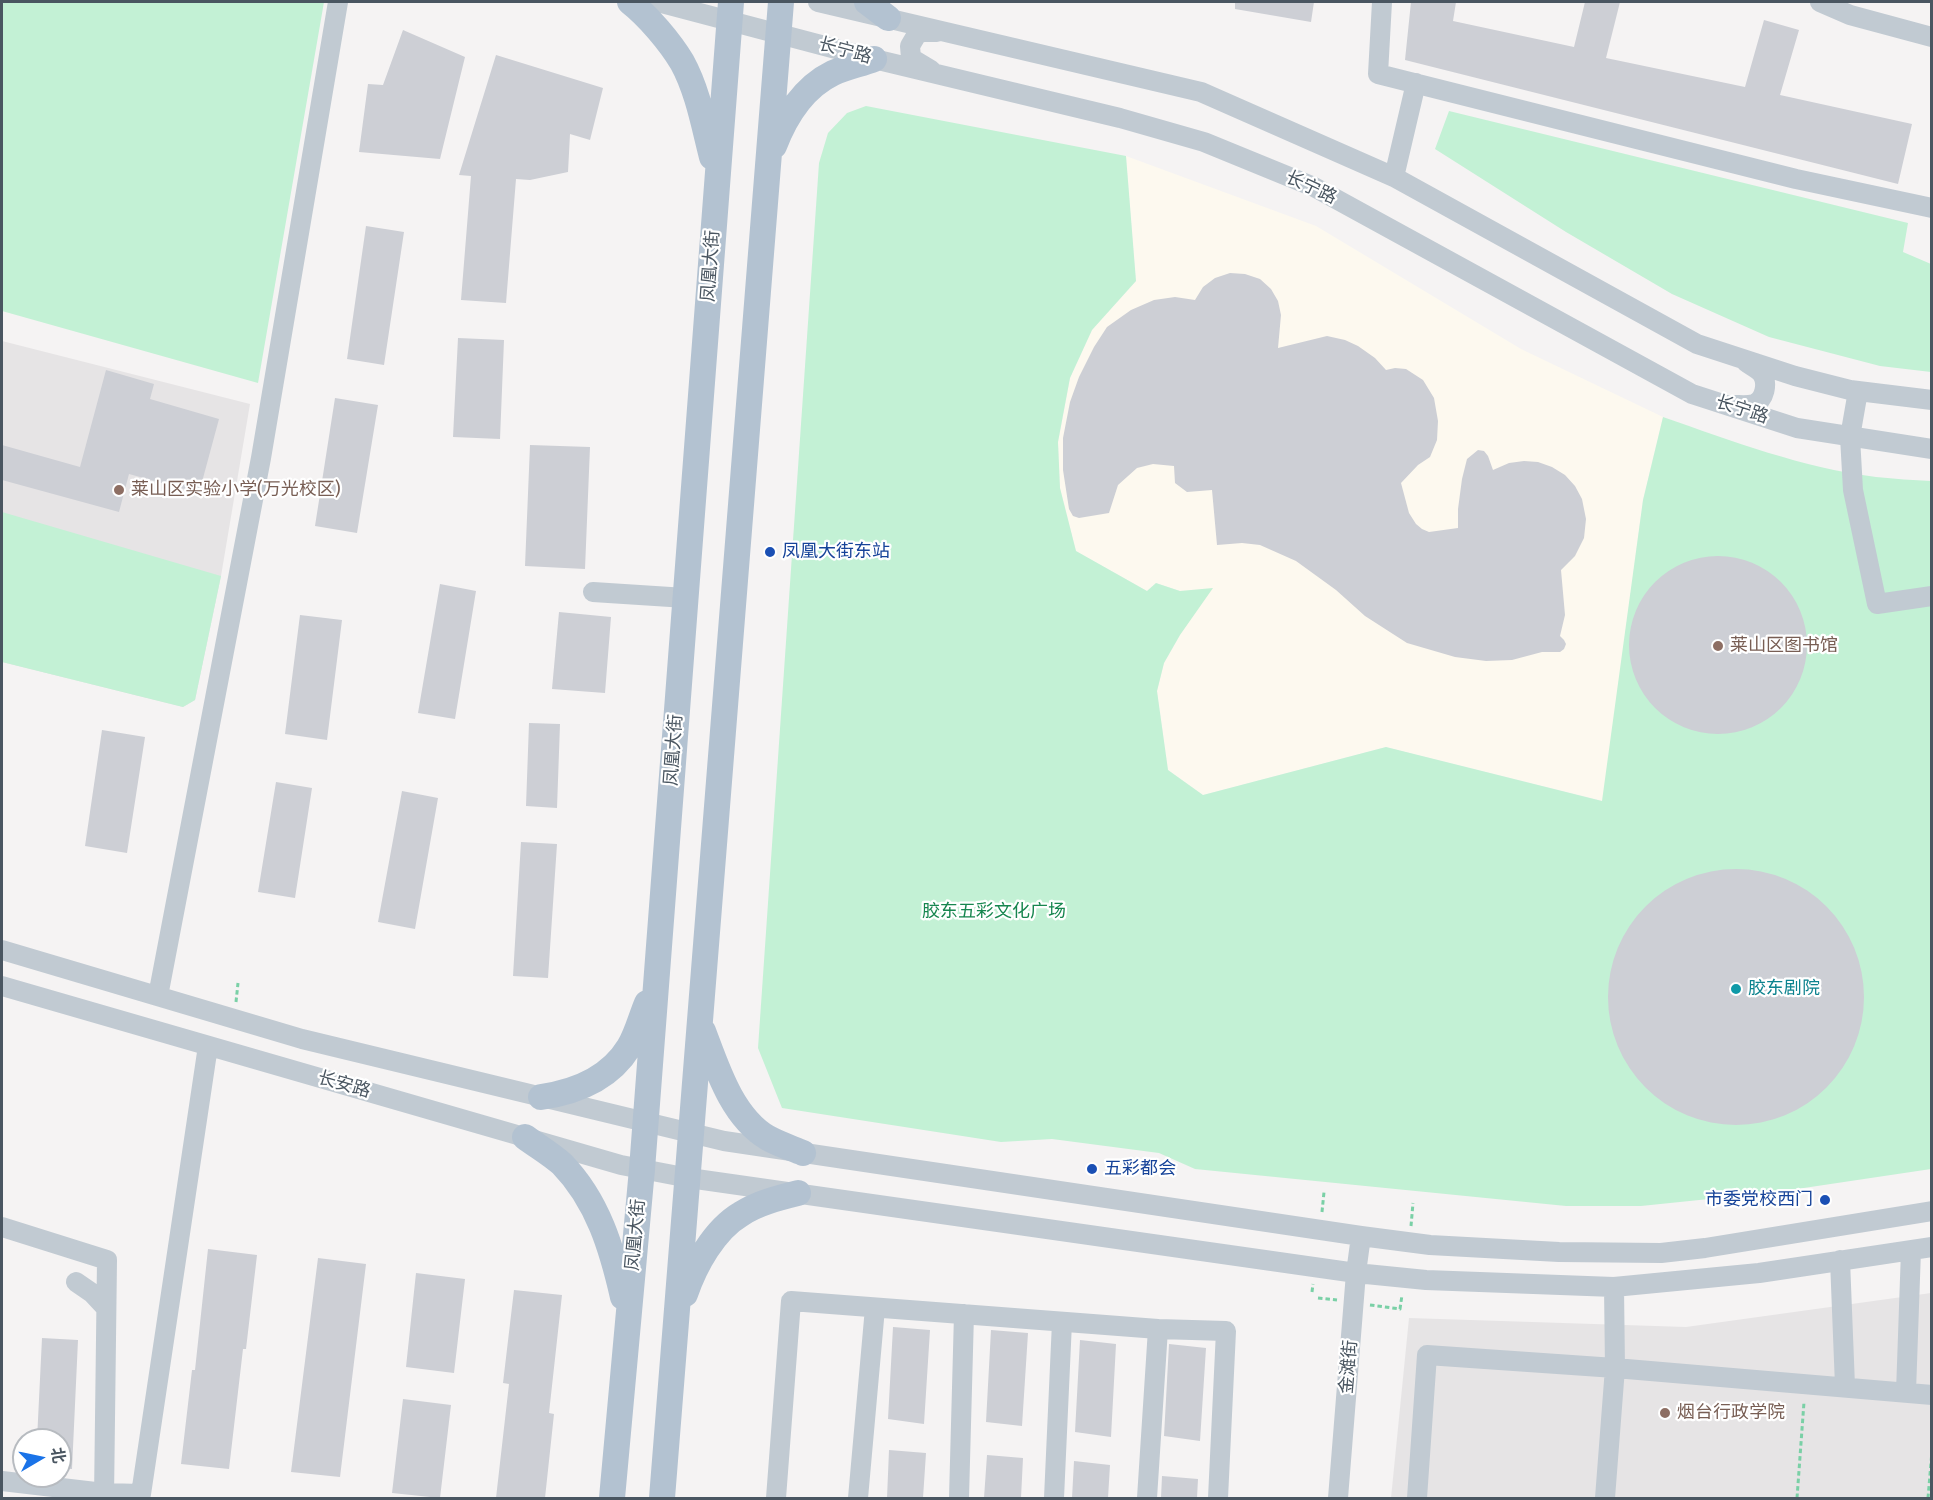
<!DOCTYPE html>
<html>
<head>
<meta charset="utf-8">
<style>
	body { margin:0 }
	#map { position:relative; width:1933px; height:1500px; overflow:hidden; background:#f5f3f3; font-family:"Fira Sans","Noto Sans SC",sans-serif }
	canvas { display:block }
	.frame { position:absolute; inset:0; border:3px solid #4a5661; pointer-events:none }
	.north { position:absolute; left:12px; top:1428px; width:60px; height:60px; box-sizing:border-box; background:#fff; border:2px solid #b7bbc0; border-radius:50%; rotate:81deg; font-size:16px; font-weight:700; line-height:24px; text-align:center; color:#4a5661 }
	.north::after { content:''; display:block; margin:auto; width:21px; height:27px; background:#1a73e8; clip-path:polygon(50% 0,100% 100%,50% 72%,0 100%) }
</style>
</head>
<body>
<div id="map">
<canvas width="1933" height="1500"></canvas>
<div class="frame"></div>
<div class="north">北</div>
</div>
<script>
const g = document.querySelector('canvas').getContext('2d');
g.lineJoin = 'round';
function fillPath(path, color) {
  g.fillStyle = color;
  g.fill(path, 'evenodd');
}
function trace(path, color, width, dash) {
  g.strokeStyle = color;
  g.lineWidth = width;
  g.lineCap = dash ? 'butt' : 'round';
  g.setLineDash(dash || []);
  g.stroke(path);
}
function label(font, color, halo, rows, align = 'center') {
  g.font = font + ' "Fira Sans","Noto Sans SC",sans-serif';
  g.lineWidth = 4.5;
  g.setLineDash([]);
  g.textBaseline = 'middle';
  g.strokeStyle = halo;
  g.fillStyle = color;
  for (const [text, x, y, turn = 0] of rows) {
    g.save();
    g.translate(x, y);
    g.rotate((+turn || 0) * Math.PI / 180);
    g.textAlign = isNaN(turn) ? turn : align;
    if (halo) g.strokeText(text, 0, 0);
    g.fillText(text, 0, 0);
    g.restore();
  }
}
fillPath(new Path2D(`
	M1126,156L1316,226L1521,349L1663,417L1643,500L1603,801L1386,747L1203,795L1168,770L1157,691L1164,663L1180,635V591L1156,583L1147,591L1076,551L1060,488L1058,442L1070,378L1092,330L1136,281Z`), '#fdf9ef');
fillPath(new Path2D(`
	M2,341L250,404L221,576L195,700L183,707L2,662Z
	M1931,1293V1498H1391L1409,1318L1686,1327Z`), '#e6e4e5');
fillPath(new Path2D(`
	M2,2H324L258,383L2,311Z
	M866,106L1126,156L1136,281L1092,330L1070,378L1058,442L1060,488L1076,551L1147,591L1156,583L1180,591L1213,588L1180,635L1164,663L1157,691L1168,770L1203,795L1386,747L1602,801L1643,500L1663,417C1732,441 1803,468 1876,477C1895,479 1913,480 1931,481V1169L1777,1192L1641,1206H1566L1195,1169L1159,1153L1052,1139L1001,1142L782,1108L758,1048L819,163L828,133L847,113Z
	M1449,111L1908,223L1903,252L1931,264V372L1880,366L1769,337L1672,294L1566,232L1435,149Z
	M2,512L221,576L195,700L183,707L2,662Z`), '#c3f1d5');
fillPath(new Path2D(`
	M1235,2H1314L1311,22L1235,9Z
	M1411,2H1456L1453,21L1574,47L1585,2H1620L1606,58L1745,87L1764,20L1799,30L1780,95L1912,124L1898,184L1405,60Z
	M403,30L465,57L440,159L359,152L368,84L383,85Z
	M496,55L603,88L590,140L570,134L568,172L530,180L516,179L506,303L461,300L471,176L459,175Z
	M366,226L404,232L384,365L347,359Z
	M1230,273L1245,274L1260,279L1271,289L1278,301L1281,315L1278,348L1327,336L1345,340L1358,346L1375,358L1386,370L1395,368L1406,369L1423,380L1434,398L1438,421L1437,440L1430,457L1418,465L1401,483L1409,513L1416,524L1422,529L1429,532L1458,528V509L1462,479L1467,459L1478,450L1484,451L1488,456L1493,470L1509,463L1524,461L1538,462L1552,467L1565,475L1575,486L1582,499L1586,519L1584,538L1575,556L1561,570L1565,615L1560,636L1564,640L1566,644L1564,649L1560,652H1542L1512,660L1486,661L1455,657L1407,643L1365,616L1336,590L1296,561L1260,545L1242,543L1217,545L1212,490L1187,492L1175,483L1174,466L1153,464L1137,468L1118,485L1109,513L1079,518L1073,516L1069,509L1063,470V438L1070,402L1079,377L1094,347L1107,327L1131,310L1154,300L1175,297L1195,300L1203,287L1215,278Z
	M458,338L504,340L500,439L453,437Z
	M106,370L154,384L150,399L219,419L199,493L129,474L119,512L2,480V445L80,467Z
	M335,398L378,405L357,533L315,526Z
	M530,445L590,447L585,569L525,566Z
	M1629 645a89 89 0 1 1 178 0a89 89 0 1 1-178 0Z
	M440,584L476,591L455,719L418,713Z
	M559,612L611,617L605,693L552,689Z
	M300,615L342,620L327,740L285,734Z
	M529,723L560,724L557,808L526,806Z
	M102,730L145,737L127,853L85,846Z
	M276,782L312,788L295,898L258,892Z
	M402,791L438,798L415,929L378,922Z
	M521,842L557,844L548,978L513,976Z
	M1608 997a128 128 0 1 1 256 0a128 128 0 1 1-256 0Z
	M208,1249L257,1255L246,1349H243L229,1469L181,1464L192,1370H195Z
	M318,1258L366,1264L340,1477L291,1472Z
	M416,1273L465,1279L454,1373L406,1367Z
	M514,1290L562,1295L549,1413L554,1414L545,1498H496L509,1384L503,1383Z
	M893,1327L930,1330L924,1424L888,1419Z
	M991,1330L1028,1333L1022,1426L986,1422Z
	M42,1338L78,1340L72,1469H60V1440H37Z
	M1080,1340L1116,1344L1111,1437L1075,1432Z
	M1169,1344L1206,1348L1200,1441L1164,1436Z
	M403,1399L451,1405L440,1498L392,1493Z
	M889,1450L926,1453L923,1498H887Z
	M987,1455L1023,1458L1021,1498H984Z
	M1074,1461L1110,1465L1108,1498H1072Z
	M1162,1476L1198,1479L1197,1498H1161Z`), '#cdcfd5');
trace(new Path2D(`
	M236,1002L238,983
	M1322,1212L1324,1192
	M1411,1226L1413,1203
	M1312,1292L1313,1284
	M1318,1298L1337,1300
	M1370,1305L1400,1309L1402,1295
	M1797,1498L1804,1402
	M1928,1498L1932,1451`), '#7ad0a6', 3, [4.5, 3]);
trace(new Path2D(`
	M658,2L874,59L1120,118L1204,142L1314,187L1692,394L1797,428L1932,449
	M818,2L1201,92L1394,177L1697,344L1795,376L1850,390L1932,400
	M1382,2L1378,74L1796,179L1932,208
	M1820,2L1850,15L1932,37
	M931,70L911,58L910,46L917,34L923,32H937
	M1394,177L1416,83
	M1858,391L1850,437L1853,490L1877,604L1932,596
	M1734,405C1740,405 1748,406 1754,404C1765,400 1768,383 1762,374C1758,369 1751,366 1746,362
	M593,592L686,598
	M2,950L302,1039L724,1141L1361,1236L1430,1245L1559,1252L1661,1253L1705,1248L1932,1211
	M2,986L621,1165L689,1178L1356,1273L1426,1280L1614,1287L1759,1273L1932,1247
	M158,996L261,458L338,2
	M2,1227L107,1260L104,1498
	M1840,1260L1845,1386
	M76,1282L92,1293L106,1308
	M1906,1392L1911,1250
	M2,1481L104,1493L141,1494L208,1046
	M776,1498L791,1301L1158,1329
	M858,1498L875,1308
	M959,1498L964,1314
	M1054,1498L1062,1322
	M1147,1498L1158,1329L1226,1331L1218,1498
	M1338,1498L1356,1273L1361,1236
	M1417,1498L1427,1355L1615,1368L1932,1395
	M1605,1498L1615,1368L1614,1287`), '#c1cad2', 20);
trace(new Path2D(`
	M630,2C648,16 670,42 682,62C698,91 704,126 712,157
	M867,2L888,18
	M774,146C785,117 804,87 833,73C846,67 861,64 874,59
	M703,1031C717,1068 732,1117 768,1138C779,1144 791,1148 803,1153
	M541,1097C576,1092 610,1078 629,1047C637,1034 641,1017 647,1003
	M525,1137C537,1146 551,1154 562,1164C598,1201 612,1249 623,1297
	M685,1294C695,1265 714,1230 741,1214C758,1203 778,1198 798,1193
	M612,1498L642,1169L731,2
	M662,1498L781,2`), '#b3c2d1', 26);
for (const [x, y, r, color] of [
	[119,490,6,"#8d6e63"],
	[770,552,6,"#1a4fb4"],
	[1718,646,6,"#8d6e63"],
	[1736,989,6,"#0f9aa8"],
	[1092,1169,6,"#1a4fb4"],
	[1825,1200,6,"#1a4fb4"],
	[1665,1413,6,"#8d6e63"]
]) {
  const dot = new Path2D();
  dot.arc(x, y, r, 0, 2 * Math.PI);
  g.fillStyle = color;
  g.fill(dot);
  trace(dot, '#fff', 2);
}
label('18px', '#4a5661', '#fff', [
	["长宁路",845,51,15],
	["长宁路",1311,188,25],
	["凤凰大街",711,266,-86],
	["长宁路",1742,410,18],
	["凤凰大街",674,750,-86],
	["长安路",344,1085,16],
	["凤凰大街",636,1235,-85],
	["金滩街",1349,1367,-85]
]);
label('18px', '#785e54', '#fff', [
	["莱山区实验小学(万光校区)",131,490],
	["莱山区图书馆",1730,646],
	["烟台行政学院",1677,1413]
], 'left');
label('18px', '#164399', '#fff', [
	["凤凰大街东站",782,552],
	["五彩都会",1104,1169],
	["市委党校西门",1813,1200,"right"]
], 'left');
label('18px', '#17864f', '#fff', [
	["胶东五彩文化广场",994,912]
]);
label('18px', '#0d838f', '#fff', [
	["胶东剧院",1748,989]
], 'left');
</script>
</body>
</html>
